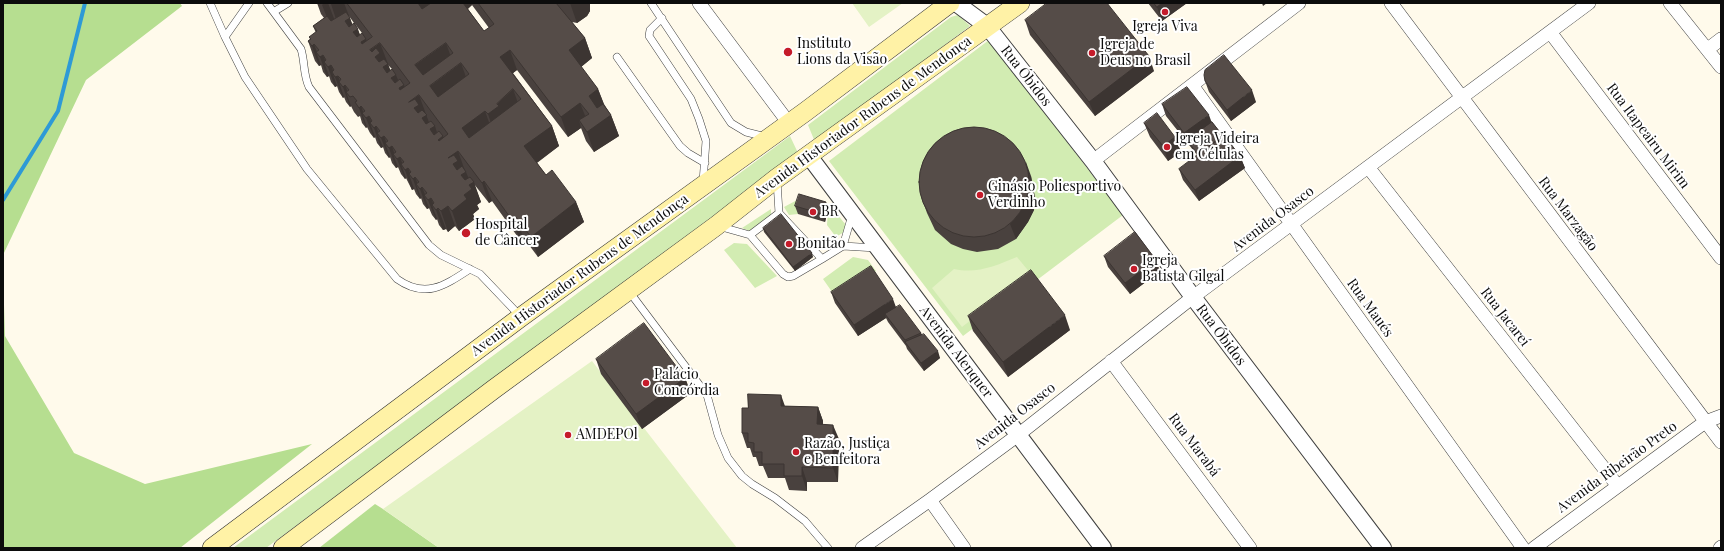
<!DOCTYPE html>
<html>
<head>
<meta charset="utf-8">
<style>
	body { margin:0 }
	#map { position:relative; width:1724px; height:551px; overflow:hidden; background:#fffaeb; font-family:"Playfair Display",serif }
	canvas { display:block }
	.frame { position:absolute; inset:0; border:4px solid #0c0c0c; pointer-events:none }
</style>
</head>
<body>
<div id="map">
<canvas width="1724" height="551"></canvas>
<div class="frame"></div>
</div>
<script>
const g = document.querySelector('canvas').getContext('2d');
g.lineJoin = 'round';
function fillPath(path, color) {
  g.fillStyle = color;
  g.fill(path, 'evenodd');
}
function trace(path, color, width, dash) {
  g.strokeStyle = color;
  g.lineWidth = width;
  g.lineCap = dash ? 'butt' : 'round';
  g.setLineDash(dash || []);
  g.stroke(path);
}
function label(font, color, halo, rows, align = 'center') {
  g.font = font + ' "Playfair Display",serif';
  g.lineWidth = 4;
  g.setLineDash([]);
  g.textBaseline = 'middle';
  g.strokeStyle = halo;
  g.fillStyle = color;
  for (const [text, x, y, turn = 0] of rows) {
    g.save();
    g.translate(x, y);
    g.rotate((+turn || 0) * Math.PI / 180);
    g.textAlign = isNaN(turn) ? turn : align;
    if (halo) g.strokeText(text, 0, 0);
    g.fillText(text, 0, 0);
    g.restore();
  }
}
fillPath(new Path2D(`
	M958,15L970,26L815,142L808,125L951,17Z
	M989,40L1123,215L963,336L829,161Z
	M790,136L798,153L266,548H233Z
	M806,197C829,205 831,206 846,225L844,232L836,237L827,225L828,210L801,202L798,214L789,215L784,207L799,199Z
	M771,209V218L752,232L742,228Z
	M734,243L747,244L777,276L755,288L724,250Z
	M853,257L868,260L876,271L837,299L823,279Z`), '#d2ecb2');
fillPath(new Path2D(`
	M3,3H180L182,6L86,80L3,255Z
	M3,273L5,336L74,453L145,484L312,444L180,548H3Z
	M375,504L383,509L439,548H319Z`), '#b6de90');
fillPath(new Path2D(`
	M852,3H903L869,27Z
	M1017,257L1031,274L962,327L932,288L954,269C977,274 995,266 1017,257Z
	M592,361L737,548H439L383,509Z`), '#e4f2c5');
trace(new Path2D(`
	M3,200L58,111L85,3`), '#2e9ad6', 4);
const service = new Path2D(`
	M210,3L225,37
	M249,3L225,37L245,77L307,169L397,279C425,299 444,286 470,269
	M267,3L301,49C305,62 303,74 309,87L429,245L441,255L480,274L521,317
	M651,3L731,123L746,132L766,137
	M275,11L288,3
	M662,18L650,30L649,36L691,99L699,119L706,141L703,182
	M617,57L680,146L688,153L705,163
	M777,181L779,213L822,259L843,246L876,248
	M718,226L750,235L783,274L788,277L793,276L822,259
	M750,235L779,213
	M843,246L852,215
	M628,290L707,395L718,435L728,458L742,476L752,484L775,498L805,521L828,548`);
const minor = new Path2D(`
	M699,3L788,122
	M1391,3L1721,442
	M1670,3L1721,67
	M1550,32L1721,258
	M1708,49L1721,39
	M1192,85L1523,548
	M1093,161L1299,3
	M1368,167L1617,485
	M1111,361L1250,548
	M930,500L964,548
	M862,548L930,500L1018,435L1193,297L1589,3
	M1534,548L1705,422L1721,416
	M1720,548L1721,547`);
const tertiary = new Path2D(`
	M956,3L987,26L1093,161L1193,297L1383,548
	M809,156L1103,548`);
const secondary = new Path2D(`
	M212,548L521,317L805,112L950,3
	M283,548L494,389L716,226L777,178L1020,3`);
trace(service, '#3f3f3f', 8);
trace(minor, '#3f3f3f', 14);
trace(tertiary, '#3f3f3f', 18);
trace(secondary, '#2e2e2e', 20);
trace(service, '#fff', 7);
trace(minor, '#fff', 13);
trace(tertiary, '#fff', 16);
trace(secondary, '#fff2a6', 19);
fillPath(new Path2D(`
	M317,3H590V11L587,16L577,23L572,22L585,38L592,58L581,67L598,89L604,104L611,115L619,136L594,152L586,141L581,128L568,137L517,70L513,73L552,126L559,146L537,163L546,175L576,202L584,222L538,257L523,237L520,240L492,201L489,203L474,184L481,202L477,205L479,209L473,214L475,219L459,231L455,226L448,232L446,229L443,230L439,225L437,219L436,220L432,215L429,208L427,209L423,204L421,198L420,199L416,194L414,189L412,190L406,178L405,179L401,174L398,167L396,168L392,163L390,157L389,158L385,153L383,147L381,148L377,143L375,137L374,138L370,133L367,127L366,128L362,123L360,116L358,117L354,112L351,106L350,107L346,102L344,97L343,98L339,92L337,86L335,87L331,82L329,76L327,77L323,72L321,65L319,66L315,61L308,41L310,39L309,37L316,33L313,26L324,18L321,14ZM472,5L489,28L484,31L468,9ZM349,16L354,23L352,25L350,18ZM355,24L362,33L360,35ZM388,65L392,69L390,70Z
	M1148,3H1187L1162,21Z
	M1025,20L1154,71L1095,116L1030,35Z
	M1205,81L1256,102L1231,121L1209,92Z
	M1162,104L1212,122L1223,136L1240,156L1245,168L1199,201L1183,180L1179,169L1197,155L1166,116Z
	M1144,123L1175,137L1181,152L1168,161L1150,137Z
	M1031,176L1035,198L1034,210L1028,222L1016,239L998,249L977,252L963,249L951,244L935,230L927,213L922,199Z
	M795,206L828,210L825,222L798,214Z
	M763,228L813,257L795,271L764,232Z
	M1104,256L1160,271L1130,294L1108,267Z
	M831,292L896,307L921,333L940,358L924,371L907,349L906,346L888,322L886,318L858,336L835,303Z
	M968,316L1070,330L1008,377L973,331Z
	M596,359L685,378L691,393L642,429L601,374Z
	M785,406L818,407L823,421V425L839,439L838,482H807V491L789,490L785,478H768L763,466H759L756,457H753L750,448H747L742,433L748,408Z`), '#49413e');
fillPath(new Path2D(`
	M324,3H328L335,21L330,25L322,5Z
	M333,3H344L349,16L338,25L331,4Z
	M417,3H441L424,20Z
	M459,3H471L472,5L463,12Z
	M570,3H590V11L587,16L577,23Z
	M1162,3H1187L1162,21L1157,7Z
	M1262,3H1267L1263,6Z
	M350,18L355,31L358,29L362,41L366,39L373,59L345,21Z
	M585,38L592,58L576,71L569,50Z
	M380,43L393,77L396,75L401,87L404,85L410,101L419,95L431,128L435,126L439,139L443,136L450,156L370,50Z
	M446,43L453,63L423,86L415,65Z
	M314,44L318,55L316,52L321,65L319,66L312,46Z
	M510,50L517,70L508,77L500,57Z
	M323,55L327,65L324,62L329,76L327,77L320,57Z
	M1149,56L1154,71L1095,116L1089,102Z
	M461,63L468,83L437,106L430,86Z
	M331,65L335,76L332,72L337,86L335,87L328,67Z
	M338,76L342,86L339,82L344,97L343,98L335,77Z
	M345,85L349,95L346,92L351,106L350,107L343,87Z
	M513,89L520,109L495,135L488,114L497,104Z
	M598,89L606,110L596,116L589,96Z
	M1252,90L1256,102L1231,121L1227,110Z
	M580,103L588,123L579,120L581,128L568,137L561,117Z
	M361,106L365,117L362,113L367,127L366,128L359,108Z
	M485,111L492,131L469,148L462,128Z
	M611,115L619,136L594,152L587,132Z
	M1209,115L1213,126L1187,140L1184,133Z
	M369,116L373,127L370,123L375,137L374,138L366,118Z
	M376,126L380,136L377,133L383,147L381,148L374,128Z
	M552,126L559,146L532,166L524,146Z
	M384,136L388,147L385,143L390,157L389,158L381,138Z
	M1175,137L1181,152L1168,161L1163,146Z
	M392,146L395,156L393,154L398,167L396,168L389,148Z
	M458,151L465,171L466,172L471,184L474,182L481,202L477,205L479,209L473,214L475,219L459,231L452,211L464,195L448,158Z
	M1240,156L1245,168L1199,201L1195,190Z
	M400,157L404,168L401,164L406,178L405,179L397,159Z
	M1026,162L1031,176L1035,198L1034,210L1028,222L1016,239L1010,224Z
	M408,168L412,178L409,174L414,189L412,190L405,170Z
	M415,177L419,187L416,184L421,198L420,199L413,179Z
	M484,181L492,201L489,203L482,183Z
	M422,187L426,197L424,195L429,208L427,209L420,189Z
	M431,198L435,208L432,205L437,219L436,220L428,200Z
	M576,202L584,222L538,257L531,237Z
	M826,202L828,210L825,222L822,214Z
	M448,206L455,226L448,232L441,211Z
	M438,208L446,229L443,230L436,210Z
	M516,217L523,237L520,240L512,220Z
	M812,253L813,257L795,271L793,267Z
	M1156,260L1160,271L1130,294L1125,283Z
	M893,299L897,310L885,314L886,318L858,336L854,325Z
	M1065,315L1070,330L1008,377L1003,362Z
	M938,351L940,358L924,371L921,363Z
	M685,378L691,393L642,429L636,414Z
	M781,395L786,409L781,406Z
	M818,407L823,421V439L817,424Z
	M833,425L839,439L838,482L833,468Z
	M802,467L807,482V491L802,476Z`), '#3c3532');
const building = new Path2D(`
	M347,3H418L422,9L431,3H463L484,31L494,24L478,3H556L585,38L569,50L598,89L589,96L597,108L603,104L611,115L587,132L579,120L589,114L580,103L561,117L510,50L500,57L552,126L524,146L546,175L552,170L576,202L531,237L516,217L512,220L484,181L482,183L458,151L448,158L454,155L458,161L453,164L457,170L462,166L466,172L461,175L465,180L470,177L474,182L469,185L472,189L464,195L467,199L452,211L448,206L441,211L438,208L436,210L432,205L434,203L431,198L428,200L424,195L427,193L422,187L420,189L416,184L419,182L415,177L413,179L409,174L411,172L408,168L405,170L401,164L404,162L400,157L397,159L393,154L396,152L392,146L389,148L385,143L388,141L384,136L381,138L377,133L380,131L376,126L374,128L370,123L372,121L369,116L366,118L362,113L365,111L361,106L359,108L355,102L357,101L353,96L350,97L346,92L349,90L345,85L343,87L339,82L341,79L338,76L335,77L332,72L334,70L331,65L328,67L324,62L326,60L323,55L320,57L316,52L319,50L314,44L312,46L308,41L311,39L309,37L317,31L313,26L327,16L331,21L346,12L350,18L345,21L349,27L354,23L358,29L353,32L357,37L362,33L366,39L361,42L362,44L372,37ZM380,43L410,83L400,90L399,88L404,85L400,79L395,83L391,78L396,75L392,69L387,73L383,67L388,64L384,59L379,62L375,57L380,53L376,48L372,52L370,50ZM446,43L453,53L423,75L415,65ZM461,63L469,74L438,97L430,86ZM513,89L521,99L469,138L462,128L485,111L488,114L499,106L497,104ZM419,95L448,134L439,141L438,140L443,136L439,131L434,135L430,129L435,126L431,121L426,124L422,118L427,115L422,110L418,113L414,108L419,105L415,99L409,102Z
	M1047,3H1107L1149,56L1089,102L1025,20Z
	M1154,3H1162L1157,7Z
	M1224,55L1252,90L1227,110L1205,81L1204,75L1205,70Z
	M1187,87L1209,115L1184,133L1162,104Z
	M1157,113L1175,137L1163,146L1144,123Z
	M1212,122L1223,136L1198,155L1187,140Z
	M919 182a55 55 0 1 1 110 0a55 55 0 1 1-110 0Z
	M1224,135L1240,156L1195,190L1179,169Z
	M799,194L826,202L822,214L795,206Z
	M781,214L812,253L793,267L763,228Z
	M1135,232L1156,260L1125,283L1104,256Z
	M871,266L893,299L854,325L831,292Z
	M1031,270L1065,315L1003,362L968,316Z
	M900,305L921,333L905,340L885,314Z
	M644,323L685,378L636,414L596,359Z
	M924,334L938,351L921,363L905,342Z
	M748,394L781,395V406L818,407L817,424L833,425V468L802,467V476H784V464H762V452H754V443L748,442V433H742V408H748Z`);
fillPath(building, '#554c48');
trace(building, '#3c3532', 1);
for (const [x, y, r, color] of [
	[1165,12,4,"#c51b2a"],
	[788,52,5,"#c51b2a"],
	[1092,53,4,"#c51b2a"],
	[1167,147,4,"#c51b2a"],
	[980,195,4,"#c51b2a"],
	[813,212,4,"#c51b2a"],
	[466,233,5,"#c51b2a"],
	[789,244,4,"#c51b2a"],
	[1134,269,4,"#c51b2a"],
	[646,383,4,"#c51b2a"],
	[568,435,4,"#c51b2a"],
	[796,452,4,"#c51b2a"]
]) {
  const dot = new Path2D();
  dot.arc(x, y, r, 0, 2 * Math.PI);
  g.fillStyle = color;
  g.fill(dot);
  trace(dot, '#fff', 1.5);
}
label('14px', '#0c0c0c', '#fff', [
	["Igreja Viva",1165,27,"center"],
	["Instituto",797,44],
	["Lions da Visão",797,60],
	["Igreja de",1100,45],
	["Deus no Brasil",1100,61],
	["Igreja Videira",1175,139],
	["em Células",1175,155],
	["Ginásio Poliesportivo",988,187],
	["Verdinho",988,203],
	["BR",821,212],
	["Hospital",475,225],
	["de Câncer",475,241],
	["Bonitão",797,244],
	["Igreja",1142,261],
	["Batista Gilgal",1142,277],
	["Palácio",654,375],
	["Concórdia",654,391],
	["AMDEPOl",576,435],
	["Razão, Justiça",804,444],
	["e Benfeitora",804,460]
], 'left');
label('14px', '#0c0c0c', '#fff', [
	["Rua Óbidos",1026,76,52],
	["Avenida Historiador Rubens de Mendonça",863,117,-36],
	["Rua Itapeairu Mirim",1648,136,53],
	["Rua Marzagão",1568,214,53],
	["Avenida Osasco",1273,219,-37],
	["Avenida Historiador Rubens de Mendonça",580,275,-36],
	["Rua Maués",1370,308,54],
	["Rua Jacareí",1505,317,52],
	["Rua Óbidos",1221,335,53],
	["Avenida Alenquer",956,352,53],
	["Avenida Osasco",1015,416,-38],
	["Rua Marabá",1194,445,53],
	["Avenida Ribeirão Preto",1617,467,-36]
]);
</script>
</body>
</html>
